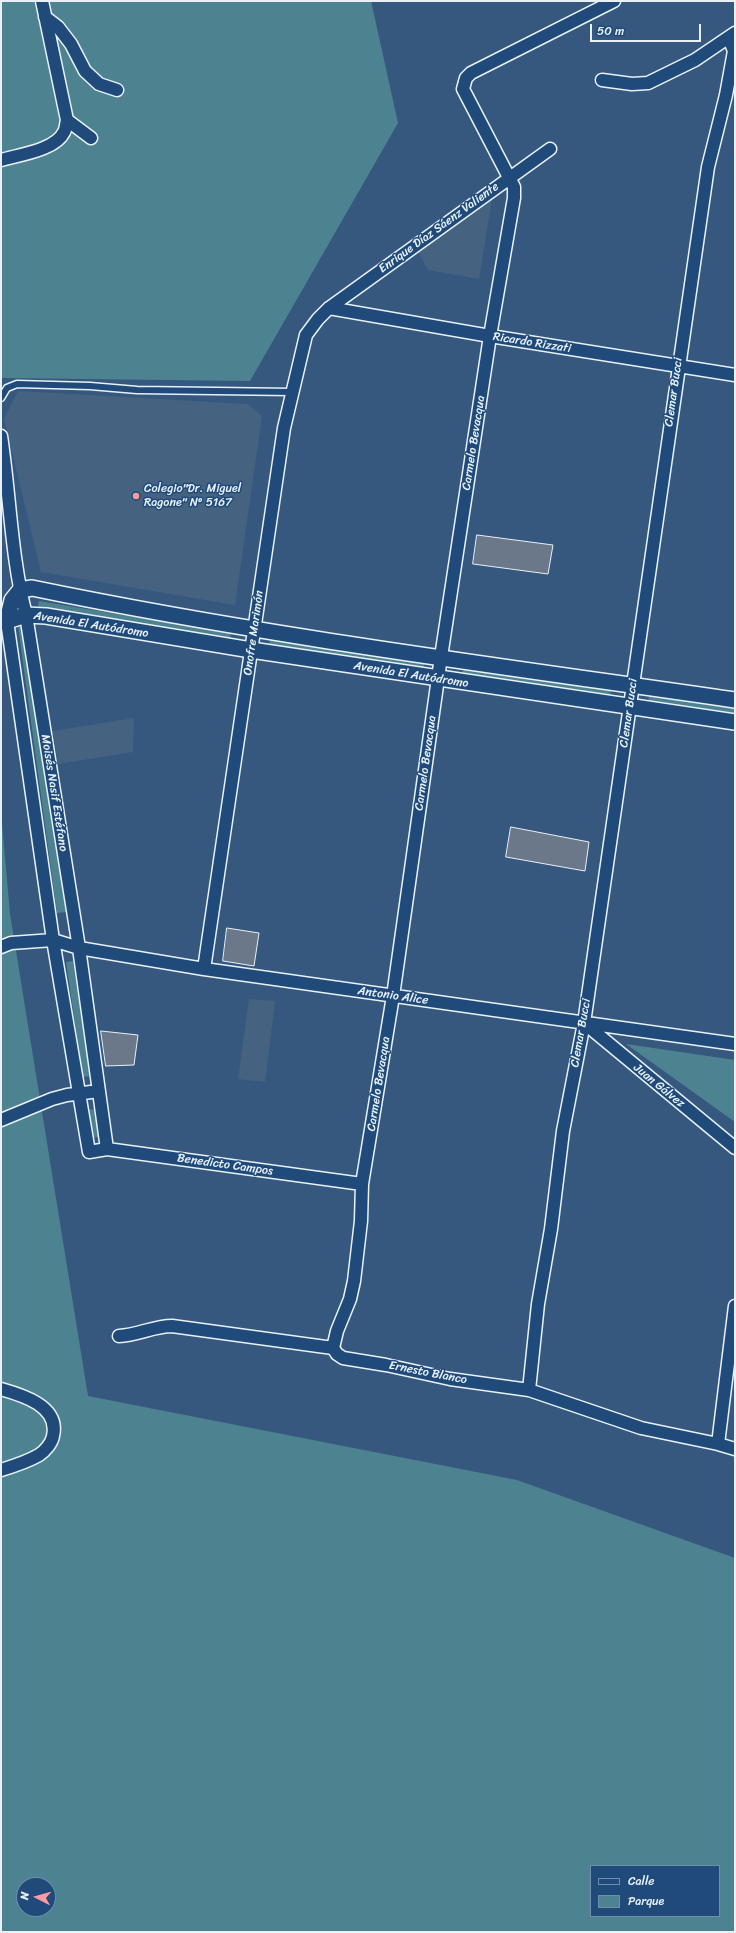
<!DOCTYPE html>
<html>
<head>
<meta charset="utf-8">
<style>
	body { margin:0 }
	#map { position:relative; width:736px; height:1933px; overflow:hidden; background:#36587e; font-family:Sriracha,sans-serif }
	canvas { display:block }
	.frame { position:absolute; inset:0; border:2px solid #e8f1f8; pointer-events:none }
	.legend { position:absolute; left:590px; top:1865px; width:130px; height:52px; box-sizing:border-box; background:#1f4a7a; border:1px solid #6f8dac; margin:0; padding:5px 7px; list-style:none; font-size:12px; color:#e8f1f8 }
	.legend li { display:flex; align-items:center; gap:8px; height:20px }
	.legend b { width:20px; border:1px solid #6f8dac }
	.north { position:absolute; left:16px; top:1877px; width:40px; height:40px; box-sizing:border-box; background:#1f4a7a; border:1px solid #6f8dac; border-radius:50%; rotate:276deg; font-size:11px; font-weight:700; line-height:16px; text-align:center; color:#e8f1f8 }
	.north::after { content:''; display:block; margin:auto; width:14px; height:18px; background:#ff9aa2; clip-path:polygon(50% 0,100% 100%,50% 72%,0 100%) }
	.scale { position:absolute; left:590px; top:24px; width:111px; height:18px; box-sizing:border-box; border:2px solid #e8f1f8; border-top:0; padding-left:5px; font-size:12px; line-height:14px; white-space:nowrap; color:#e8f1f8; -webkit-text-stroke:3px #1f4a7a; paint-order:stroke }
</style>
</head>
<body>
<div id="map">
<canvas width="736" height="1933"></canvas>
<div class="frame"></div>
<ul class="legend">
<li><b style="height:5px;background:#1f4a7a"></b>Calle</li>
<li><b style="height:11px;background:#4d8391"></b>Parque</li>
</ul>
<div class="north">N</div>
<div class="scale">50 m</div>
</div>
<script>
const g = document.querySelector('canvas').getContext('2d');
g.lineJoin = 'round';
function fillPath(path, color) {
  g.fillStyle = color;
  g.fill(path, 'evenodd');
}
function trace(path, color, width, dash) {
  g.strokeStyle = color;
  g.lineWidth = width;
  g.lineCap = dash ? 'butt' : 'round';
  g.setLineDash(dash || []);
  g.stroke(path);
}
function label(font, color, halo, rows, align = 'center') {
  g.font = font + ' Sriracha,sans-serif';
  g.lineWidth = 3;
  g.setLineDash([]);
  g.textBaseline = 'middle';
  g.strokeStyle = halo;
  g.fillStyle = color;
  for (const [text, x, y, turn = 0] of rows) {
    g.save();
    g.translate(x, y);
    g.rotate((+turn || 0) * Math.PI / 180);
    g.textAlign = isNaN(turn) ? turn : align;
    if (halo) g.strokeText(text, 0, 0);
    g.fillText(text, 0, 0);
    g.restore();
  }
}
fillPath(new Path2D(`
	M492,199L479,279L428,270L417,250Z
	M18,391L248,404L262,416L235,605L41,572L4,419Z
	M134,718L133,752L58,764L53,731Z
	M249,999L275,1001L265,1082L238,1079Z`), '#466281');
fillPath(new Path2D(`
	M1,1H371L398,123L250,381L1,378Z
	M39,601L231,633L230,639L38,607Z
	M26,625L66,912L57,913L18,626Z
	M270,640L424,664L423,670L269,646Z
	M463,669L611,690L610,696L462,675Z
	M649,696L735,708V714L648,702Z
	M1,812L10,914L88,1396L517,1480L735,1558V1932H1ZM591,1866H719V1916H591ZM24,1885H48V1909H24Z
	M73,961L90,1076L83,1077L66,962Z
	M626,1044L735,1060V1122Z
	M95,1109L99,1137L91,1138L87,1110Z`), '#4d8391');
const building = new Path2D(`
	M477,535L553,545L548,574L473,564Z
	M511,827L589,842L585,871L506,857Z
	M227,928L259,933L254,966L223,961Z
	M101,1031L138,1035L134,1065L106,1066Z`);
fillPath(building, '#6a7889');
trace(building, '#e8f1f8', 1);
const service = new Path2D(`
	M1,398L7,388L17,384L90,386L137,390L293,392`);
const minor = new Path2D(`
	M42,1L67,120L91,138
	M45,17L58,27L71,44L85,71L99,84L117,90
	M602,80L632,84L648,83L695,60L735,33
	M1,160C18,155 56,150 64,132C66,129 66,124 67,120
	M329,308L490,336L735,375
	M1,436C10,495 11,557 26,615L79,948L107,1149
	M7,621L53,940L89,1152L107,1149L362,1184
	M1,947L11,943L53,940L79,948L204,969L735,1044
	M204,969L284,428L306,335L318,319L329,308L550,149
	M584,1023L735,1148
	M1,1120L52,1099L67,1095L99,1091
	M119,1336C138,1335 154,1326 172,1326L333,1348L337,1354L343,1358L386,1365L450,1379L529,1390L641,1428L718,1444L735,1449
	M333,1348L337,1331L350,1299L354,1281L361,1221L362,1184L393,996L441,657L490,336L514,198V187L463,89L466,78L471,73L614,1
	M1,1389C22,1395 60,1406 53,1436C52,1443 45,1451 39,1455C27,1462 14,1466 1,1470
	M529,1390L538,1304L551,1229L563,1131L584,1023L708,167L726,95L734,51L729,38
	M718,1444L735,1306`);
const tertiary = new Path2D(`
	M7,621L12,600L20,590L32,588C264,636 500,666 735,700
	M7,621L26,615L46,616L251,650L735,722`);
trace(service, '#e8f1f8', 9);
trace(minor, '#e8f1f8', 15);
trace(tertiary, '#e8f1f8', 18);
trace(service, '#1f4a7a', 6);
trace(minor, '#1f4a7a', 12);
trace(tertiary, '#1f4a7a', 15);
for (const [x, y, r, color] of [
	[136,496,4,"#ff9aa2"]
]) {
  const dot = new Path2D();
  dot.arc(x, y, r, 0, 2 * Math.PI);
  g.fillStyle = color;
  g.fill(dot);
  trace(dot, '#1f4a7a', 1.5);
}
label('12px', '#e8f1f8', '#1f4a7a', [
	["Enrique Díaz Sáenz Valiente",439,228,-36],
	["Ricardo Rizzati",532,343,9],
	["Clemar Bucci",674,392,-82],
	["Carmelo Bevacqua",474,443,-81],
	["Avenida El Autódromo",91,625,9],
	["Onofre Marimón",254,633,-82],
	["Avenida El Autódromo",411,675,9],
	["Clemar Bucci",629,713,-82],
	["Carmelo Bevacqua",426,763,-82],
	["Moisés Nasif Estéfano",54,793,81],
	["Antonio Alice",393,996,8],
	["Clemar Bucci",581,1033,-80],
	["Carmelo Bevacqua",379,1084,-81],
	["Juan Gálvez",659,1086,39],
	["Benedicto Campos",225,1165,8],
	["Ernesto Blanco",428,1373,11]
]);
label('12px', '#e8f1f8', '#1f4a7a', [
	["Colegio\"Dr. Miguel",144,489],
	["Ragone\" Nº 5167",144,503]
], 'left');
</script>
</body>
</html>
